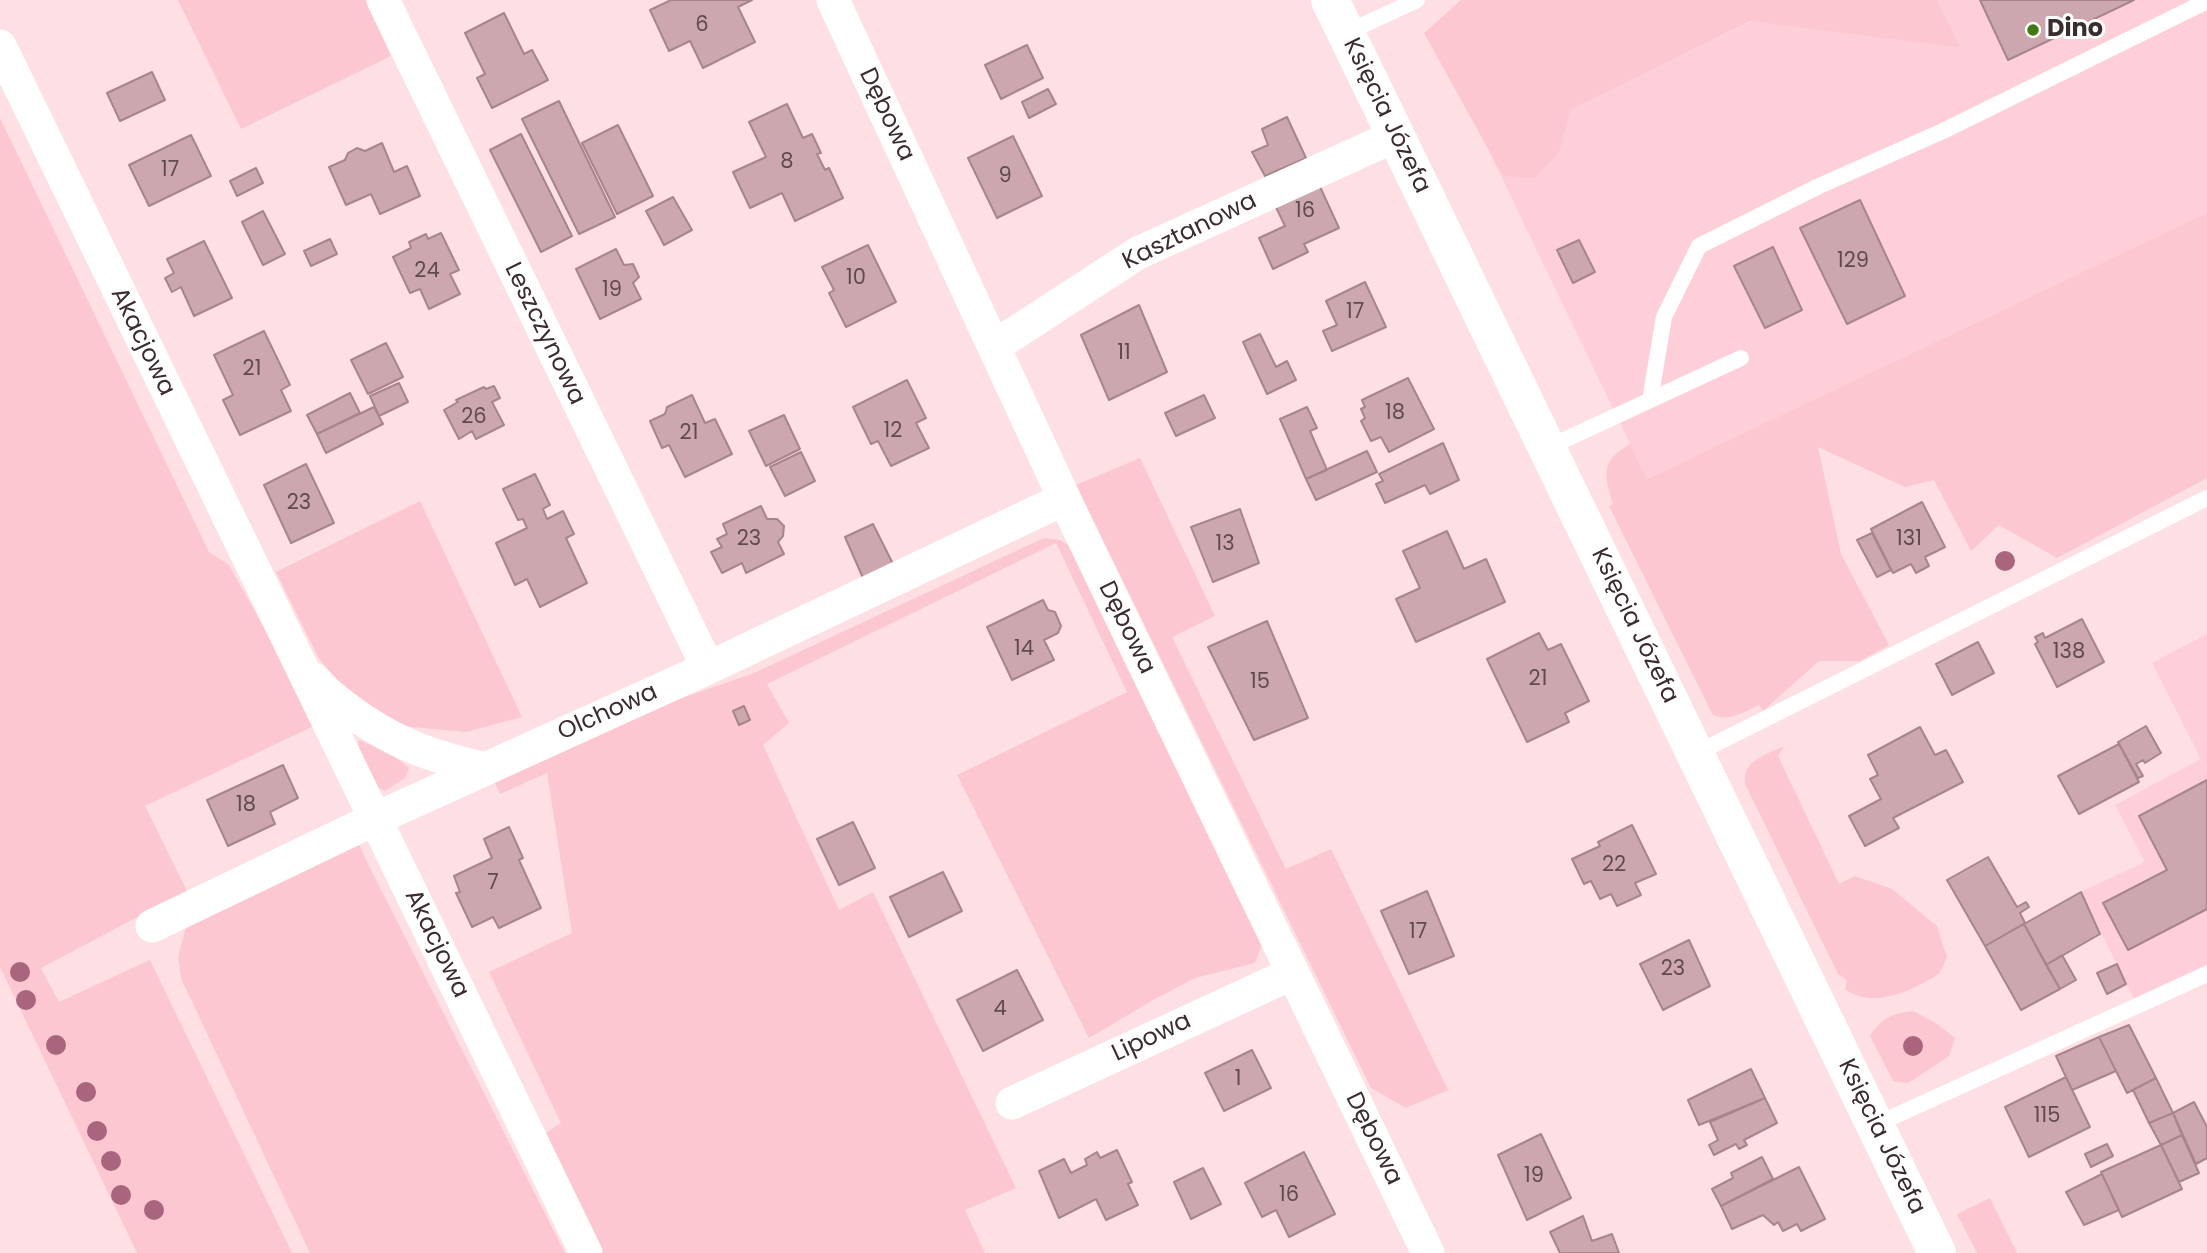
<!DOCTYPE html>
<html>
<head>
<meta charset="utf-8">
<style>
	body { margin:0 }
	canvas { display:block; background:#fedfe4 }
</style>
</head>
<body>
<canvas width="2207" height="1253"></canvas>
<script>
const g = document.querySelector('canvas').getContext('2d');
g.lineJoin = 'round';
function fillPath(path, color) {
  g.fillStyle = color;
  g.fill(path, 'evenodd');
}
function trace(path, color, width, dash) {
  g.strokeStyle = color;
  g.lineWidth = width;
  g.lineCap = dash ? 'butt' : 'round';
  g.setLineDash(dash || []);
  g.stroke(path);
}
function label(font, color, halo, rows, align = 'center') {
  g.font = font + ' Poppins,sans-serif';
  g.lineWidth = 6;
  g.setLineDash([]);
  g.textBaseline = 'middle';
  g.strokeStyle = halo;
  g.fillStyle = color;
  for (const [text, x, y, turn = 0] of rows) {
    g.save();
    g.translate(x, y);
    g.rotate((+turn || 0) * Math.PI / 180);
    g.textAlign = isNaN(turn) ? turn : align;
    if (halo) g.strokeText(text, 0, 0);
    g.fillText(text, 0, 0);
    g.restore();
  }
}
fillPath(new Path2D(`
	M1796,0H2207V213L1647,479L1488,149Z
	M2207,634V964L2134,999L2081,892L2145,862L2115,805L2201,759L2152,663Z`), '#fecfd8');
fillPath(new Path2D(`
	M178,0H366L391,56L241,129Z
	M1461,0H1937L1961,48L1751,21L1570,110L1560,151L1534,178L1503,176L1424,33Z
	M0,118L209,552L229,565L318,724L145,806L187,891L41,968L59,1002L150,960L292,1253H137L0,967Z
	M2207,213V478L2057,558L1999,525L1971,551L1934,480L1905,487L1818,447L1841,554L1889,645L1860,661H1819L1763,711L1759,705C1743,712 1730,722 1713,715L1609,506L1613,504C1604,473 1600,462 1630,444L1647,479Z
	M1140,458L1215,616L1172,637L1286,869L1331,849L1448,1090L1406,1108L1371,1088L1076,485Z
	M420,501L522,717L466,732L401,726L349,698L318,657L276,572Z
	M1044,538L1060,540L1076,550L1263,942L1255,963L1195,978L1153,1000L1089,1038L957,775L1127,692L1056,543L767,684L789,723L763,745L839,910L873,892L1016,1188L965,1210L985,1253H600L541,1136L561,1123L489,972L572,933L547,773L500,794L491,774L645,711L754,673Z
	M358,740L389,752L409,768L405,778L385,791C366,784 359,758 358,740Z
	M1784,746L1778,756L1839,884L1855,876L1892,889L1937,926L1947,957C1945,961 1943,968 1940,972C1937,976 1930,979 1925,982C1902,995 1868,1007 1845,989L1847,980L1838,974L1745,784C1742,760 1766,755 1784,746Z
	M354,833L366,860L565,1253H310L181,978L178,957L186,927Z
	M1913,1011L1936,1023L1955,1038L1949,1056L1913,1080L1907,1083L1893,1081L1870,1036C1881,1018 1893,1013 1913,1011Z
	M1990,1198L2017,1253H1977L1957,1214Z`), '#fdc7d1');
const building = new Path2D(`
	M671,0H752L738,7L755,42L703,68L690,41L669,51L650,10Z
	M1980,0H2134L2008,60Z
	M504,13L524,54L532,50L548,80L492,108L477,78L485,74L465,33Z
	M1027,45L1043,78L1001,99L985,65Z
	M152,72L165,100L120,121L107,93Z
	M1048,89L1056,104L1029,118L1022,102Z
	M559,101L615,217L579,234L522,119Z
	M787,104L803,138L812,134L821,153L817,154L825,170L829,168L843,198L795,221L782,193L750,208L733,172L766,157L749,122Z
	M1287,117L1306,158L1265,176L1252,152L1268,145L1262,129Z
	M618,125L653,196L617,214L582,143Z
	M521,134L572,236L541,252L490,150Z
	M191,135L211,176L149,206L129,165Z
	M1013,136L1042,196L997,218L968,158Z
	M382,143L394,172L407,166L420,196L380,214L371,194L346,205L329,167L345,160L348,153L357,148L365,151Z
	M256,168L263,183L237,196L230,181Z
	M1316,178L1339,228L1304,244L1308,252L1273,269L1259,238L1285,226L1272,199Z
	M673,197L692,230L664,245L646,211Z
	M1860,200L1905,296L1847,324L1800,228Z
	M263,211L285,254L263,265L242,222Z
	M441,233L459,270L450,274L460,294L429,309L420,289L410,293L393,257L411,248L409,242L426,234L428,239Z
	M330,239L337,254L311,266L304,251Z
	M1579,240L1595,272L1573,283L1557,250Z
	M204,241L232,298L194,316L181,287L172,292L165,278L174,273L167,259Z
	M868,245L896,302L846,327L829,293L834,290L822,267Z
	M1773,247L1802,310L1765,328L1734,266Z
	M616,249L624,265L633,264L639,277L633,283L641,299L600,319L576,269Z
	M1365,282L1386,327L1332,351L1323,331L1337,325L1326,301Z
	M1139,305L1167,372L1109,400L1081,335Z
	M264,331L290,385L281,390L291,411L240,435L223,400L233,395L214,355Z
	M1260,334L1276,367L1287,361L1296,380L1267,394L1243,342Z
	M386,343L403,377L368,394L351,360Z
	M1408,378L1434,429L1389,452L1381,437L1371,441L1361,421L1365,418L1361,409L1365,407L1362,400Z
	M907,380L926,418L916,423L929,448L891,466L878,441L871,444L853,407Z
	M399,383L408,402L379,416L370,396Z
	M494,386L500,398L492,402L504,425L476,439L472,431L459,439L444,410L458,402L456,400L484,387L486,389Z
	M350,393L360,413L317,434L307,415Z
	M692,395L705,423L715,419L732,454L685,477L669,445L662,448L650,421L665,414L667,407Z
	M1204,395L1215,418L1176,436L1165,413Z
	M374,407L383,424L326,453L317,434Z
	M1307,407L1317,428L1310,431L1327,470L1306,479L1280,419Z
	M784,415L800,449L766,466L749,431Z
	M1443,443L1459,480L1430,494L1425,485L1385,503L1376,484L1383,481L1379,474Z
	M1367,451L1377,472L1316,500L1306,479Z
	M801,452L815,481L785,496L770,467Z
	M306,464L334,523L291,543L264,485Z
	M535,474L550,505L543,509L547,519L563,511L574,534L566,538L587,583L540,607L527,579L515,585L496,543L527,528L523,519L518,520L503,489Z
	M1922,502L1945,547L1925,557L1929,566L1916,573L1911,564L1893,573L1871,529Z
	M761,506L767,519H777L784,526L783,536L778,542L784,554L746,573L742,563L722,573L711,552L722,547L717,539L727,534L723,524Z
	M1240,509L1259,563L1213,582L1191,527Z
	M873,524L893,564L863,578L845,537Z
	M1447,531L1464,569L1486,559L1505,602L1416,642L1396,599L1420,588L1403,551Z
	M1872,533L1891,570L1877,577L1857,540Z
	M1043,600L1048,610L1055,612L1061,626L1058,633L1044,640L1054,660L1012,680L987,627Z
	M2082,619L2104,662L2057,687L2035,644L2038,642L2035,637L2043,633L2045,638Z
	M1267,621L1308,718L1254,740L1208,647Z
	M1539,633L1548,650L1561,644L1589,701L1565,713L1569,722L1527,742L1487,659Z
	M1978,642L1994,673L1952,695L1936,664Z
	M744,706L750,720L739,725L733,711Z
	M2146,726L2161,753L2145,763L2143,760L2136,764L2143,776L2138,778L2118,742Z
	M1920,727L1935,755L1946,750L1963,782L1893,818L1899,828L1865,846L1849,816L1881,799L1870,779L1878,775L1868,755Z
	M2119,744L2139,782L2079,814L2058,776Z
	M283,765L298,798L270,812L275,824L228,846L207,800Z
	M2207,780V909L2128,950L2103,903L2167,870L2139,816Z
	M853,822L875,868L839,885L817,839Z
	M1632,825L1656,874L1635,883L1641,895L1617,906L1611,894L1600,899L1591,881L1584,884L1572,859L1600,846L1598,842Z
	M509,827L523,858L519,860L541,908L499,928L493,917L472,927L456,893L460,892L454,876L492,858L484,839Z
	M1988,857L2017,907L2026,902L2029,907L2020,913L2025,923L1985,946L1947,880Z
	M943,872L962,911L909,937L890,897Z
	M1427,891L1454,956L1409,974L1381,911Z
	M2081,892L2100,934L2046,965L2024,924Z
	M2024,924L2060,989L2021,1010L1985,946Z
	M1689,940L1710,986L1663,1010L1640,964Z
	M2062,955L2076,980L2060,989L2046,965Z
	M2117,964L2126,984L2107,994L2097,973Z
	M1017,970L1043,1020L983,1051L957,1000Z
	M2129,1025L2156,1078L2127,1093L2099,1037Z
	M2099,1037L2116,1071L2072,1090L2056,1056Z
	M1252,1050L1271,1088L1224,1111L1205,1073Z
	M1751,1069L1765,1098L1699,1125L1688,1100Z
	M2066,1077L2090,1127L2029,1157L2005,1107Z
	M2156,1078L2173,1113L2149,1123L2133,1090Z
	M1765,1098L1777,1123L1744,1140L1747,1145L1739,1149L1736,1144L1714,1155L1709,1145L1718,1140L1710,1122Z
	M2194,1102L2207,1127V1158L2196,1164L2173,1113Z
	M2173,1113L2182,1135L2161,1145L2149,1123Z
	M1541,1134L1571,1198L1527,1220L1498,1155Z
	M2182,1135L2199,1173L2179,1182L2161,1145Z
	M2107,1144L2113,1156L2091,1167L2085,1154Z
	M2161,1145L2182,1189L2122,1217L2101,1172Z
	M1117,1150L1132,1182L1128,1184L1138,1205L1106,1220L1096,1199L1059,1218L1039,1171L1064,1159L1071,1173L1087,1165L1085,1159L1097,1152L1100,1158Z
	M1304,1152L1335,1214L1289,1237L1276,1210L1262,1217L1245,1183Z
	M1762,1157L1773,1179L1721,1206L1712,1189L1733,1178L1731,1173Z
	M1799,1167L1825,1219L1801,1231L1797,1224L1783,1231L1778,1222L1774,1225L1763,1215L1732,1229L1721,1206Z
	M1203,1168L1221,1204L1191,1219L1174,1182Z
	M2102,1174L2119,1210L2084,1225L2066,1192Z
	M1583,1216L1592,1241L1612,1234L1619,1253H1560L1550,1232Z`);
fillPath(building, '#cca7ae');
trace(building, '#a8858b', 2);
trace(new Path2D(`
	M1346,33L1417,0
	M1650,400L1664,317L1699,246L1817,187L1943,131L2207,1
	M1547,448L1741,358
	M1695,754L2207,498
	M1875,1125L2207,974`), '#fff', 16);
trace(new Path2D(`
	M383,0L708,668
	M833,0L1071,513L1428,1253
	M0,46L586,1253
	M995,346L1138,253L1395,136
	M314,679C323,691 334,699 346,708C394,744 428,755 485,769
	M152,926L375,819L708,668L1064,499
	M1012,1103L1293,973`), '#fff', 33);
trace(new Path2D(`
	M1330,0L1937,1253`), '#fff', 38);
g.fillStyle = '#a8657d';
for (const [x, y] of [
	[2005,561],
	[20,972],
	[26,1000],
	[56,1045],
	[1913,1046],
	[86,1092],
	[97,1131],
	[111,1161],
	[121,1195],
	[154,1210]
]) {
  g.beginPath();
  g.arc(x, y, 10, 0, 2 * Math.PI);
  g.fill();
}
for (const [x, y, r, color] of [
	[2033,30,7,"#3f7a12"]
]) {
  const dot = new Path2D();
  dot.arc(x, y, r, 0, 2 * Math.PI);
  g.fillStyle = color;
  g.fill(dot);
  trace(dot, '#fff', 2.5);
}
label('21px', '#5f4b4f', null, [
	["6",702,26],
	["8",787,163],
	["17",170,171],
	["9",1005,177],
	["16",1305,212],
	["129",1853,262],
	["24",427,272],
	["10",856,279],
	["19",612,291],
	["17",1355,313],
	["11",1124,354],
	["21",252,370],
	["18",1395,414],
	["26",474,418],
	["12",893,432],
	["21",689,434],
	["23",299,504],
	["23",749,540],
	["131",1909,540],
	["13",1225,545],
	["14",1024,650],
	["138",2069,653],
	["21",1538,680],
	["15",1260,683],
	["18",246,806],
	["22",1614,866],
	["7",493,884],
	["17",1418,933],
	["23",1673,970],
	["4",1000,1010],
	["1",1238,1080],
	["115",2047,1117],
	["19",1534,1177],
	["16",1289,1196]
]);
label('bold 24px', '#3b2c2f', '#fff', [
	["Dino",2047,30]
], 'left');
label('24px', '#3b2c2f', '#fff', [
	["Dębowa",886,115,65],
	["Księcia Józefa",1386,116,64],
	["Kasztanowa",1190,232,-26],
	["Leszczynowa",544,334,64],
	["Akacjowa",142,342,64],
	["Księcia Józefa",1634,626,64],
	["Dębowa",1126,628,64],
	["Olchowa",608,713,-24],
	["Akacjowa",436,944,64],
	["Lipowa",1152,1038,-25],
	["Księcia Józefa",1881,1137,64],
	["Dębowa",1373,1139,64]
]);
</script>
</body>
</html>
